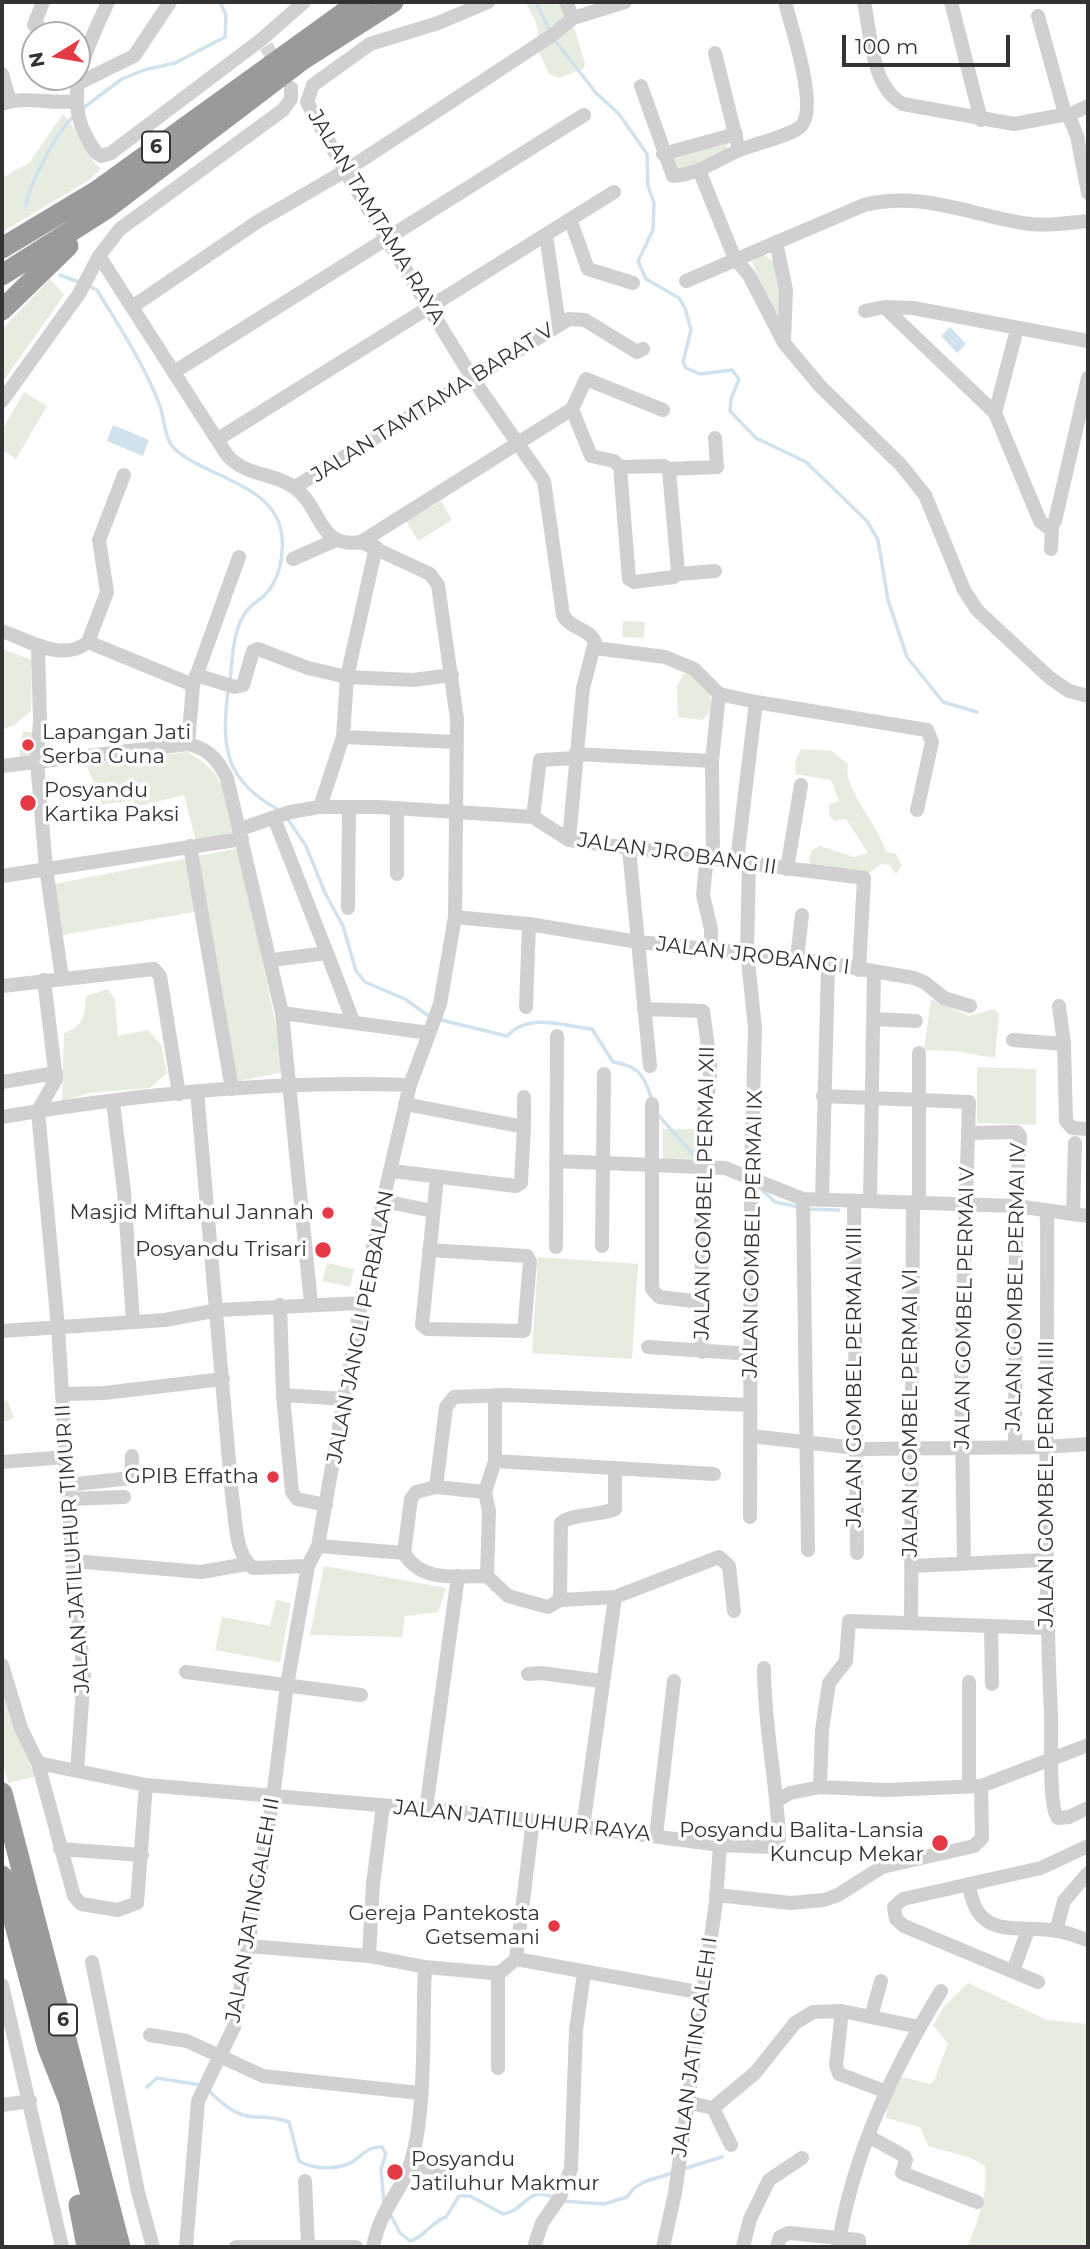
<!DOCTYPE html>
<html>
<head>
<meta charset="utf-8">
<style>
	body { margin:0 }
	#map { position:relative; width:1090px; height:2249px; overflow:hidden; background:#fff; font-family:Montserrat,sans-serif }
	canvas { display:block }
	.frame { position:absolute; inset:0; border:4px solid #333; pointer-events:none }
	.north { position:absolute; left:21px; top:21px; width:70px; height:70px; box-sizing:border-box; background:#fff; border:2px solid #adadad; border-radius:50%; rotate:259deg; font-size:19px; font-weight:700; line-height:28px; text-align:center; color:#333 }
	.north::after { content:''; display:block; margin:auto; width:24px; height:32px; background:#e63946; clip-path:polygon(50% 0,100% 100%,50% 72%,0 100%) }
	.scale { position:absolute; left:842px; top:35px; width:168px; height:32px; box-sizing:border-box; border:4px solid #333; border-top:0; padding-left:9px; font-size:21px; line-height:24px; white-space:nowrap; color:#333; -webkit-text-stroke:5px #fff; paint-order:stroke }
</style>
</head>
<body>
<div id="map">
<canvas width="1090" height="2249"></canvas>
<div class="frame"></div>
<div class="north">N</div>
<div class="scale">100 m</div>
</div>
<script>
const g = document.querySelector('canvas').getContext('2d');
g.lineJoin = 'round';
function fillPath(path, color) {
  g.fillStyle = color;
  g.fill(path, 'evenodd');
}
function trace(path, color, width, dash) {
  g.strokeStyle = color;
  g.lineWidth = width;
  g.lineCap = dash ? 'butt' : 'round';
  g.setLineDash(dash || []);
  g.stroke(path);
}
function label(font, color, halo, rows, align = 'center') {
  g.font = font + ' Montserrat,sans-serif';
  g.lineWidth = 7;
  g.setLineDash([]);
  g.textBaseline = 'middle';
  g.strokeStyle = halo;
  g.fillStyle = color;
  for (const [text, x, y, turn = 0] of rows) {
    g.save();
    g.translate(x, y);
    g.rotate((+turn || 0) * Math.PI / 180);
    g.textAlign = isNaN(turn) ? turn : align;
    if (halo) g.strokeText(text, 0, 0);
    g.fillText(text, 0, 0);
    g.restore();
  }
}
fillPath(new Path2D(`
	M525,2H561L575,30L585,64L583,69L559,78L549,74L538,50L541,46L535,19Z
	M63,114C79,131 84,154 101,169L89,180L2,232V178L29,163Z
	M727,144V148L680,171L675,170L672,159Z
	M762,254L775,262L782,304L777,313L771,307L752,262Z
	M50,279L64,295L2,383V329Z
	M24,392L47,406L16,459L2,450V430Z
	M441,501L452,520L418,541L406,521Z
	M623,621L645,622L644,638L622,637Z
	M2,649L32,660L31,711L14,725L2,730Z
	M692,673L710,691L711,711L702,720L678,717L677,687L683,674Z
	M23,731L36,733L32,759L19,757Z
	M801,749L831,751L848,764C842,788 880,827 886,852L896,854L902,865L896,874L889,865L881,864L867,874L811,869L809,859L812,850L820,846L854,857L868,853L846,819L834,821L829,815V805L839,801L831,780L795,774L796,759Z
	M187,752C226,773 225,794 236,833L196,841L184,795L134,807V801L102,804L86,764Z
	M240,848L285,1072L234,1082L199,911L63,935L54,884Z
	M108,989L115,999L118,1036L148,1030L161,1045L167,1073L150,1088L88,1093L62,1102L64,1033C84,1026 85,1016 86,996Z
	M931,999L969,1016L994,1009L999,1013L995,1058L955,1051L924,1050Z
	M977,1067L1036,1069V1125L977,1123Z
	M663,1129H696L697,1160L663,1161Z
	M538,1257L638,1264L632,1359L532,1353Z
	M327,1263L354,1269L350,1287L322,1281Z
	M2,1399L8,1402L14,1418L2,1423Z
	M324,1566L446,1588L438,1612L405,1616L402,1637L310,1635Z
	M276,1600L291,1603L280,1662L215,1650L222,1617L270,1626Z
	M2,1689L35,1777L8,1783L2,1759Z
	M968,1983L1047,2020L1088,2024V2247H967C977,2225 989,2191 985,2166L971,2158L928,2146L920,2127L886,2118L887,2105L902,2077L930,2084L934,2081L948,2044L933,2025L944,2007Z`), '#e6ecdf');
fillPath(new Path2D(`
	M950,327L966,344L957,353L941,336Z
	M113,425L149,440L143,456L107,441Z`), '#cfe2ee');
trace(new Path2D(`
	M536,2L550,32
	M554,39L596,93L619,114L647,154L648,186L654,203L653,230L638,261L646,279L679,298L685,308L691,330L683,362L686,368L700,374L732,370L739,379L731,399L730,411L756,438L806,462L867,521L878,540L888,600L907,657L943,702L977,712
	M83,108L122,79L144,70L175,63L225,37L226,15L220,2
	M26,206C29,184 57,131 74,116
	M60,275L81,283
	M88,286L97,290C120,328 144,364 160,406C165,420 164,440 176,450C209,479 277,484 282,537C284,557 279,581 264,596C258,601 249,606 245,613C232,634 233,656 230,680
	M228,691C221,748 225,781 279,810
	M287,818L306,846L325,893L343,926L356,971L365,982L405,999L430,1017
	M437,1019L507,1036C530,1012 563,1026 592,1029L613,1062C639,1066 644,1075 652,1100
	M657,1114L696,1157
	M760,1188L775,1202L799,1207
	M806,1209L839,1210
	M147,2087L157,2078L200,2085
	M207,2089C219,2101 236,2117 255,2117C268,2117 277,2118 289,2122L299,2161C313,2169 332,2170 348,2164C360,2159 366,2146 382,2147L386,2154L381,2169L384,2204
	M683,2169L722,2157
	M563,2201L604,2204L627,2197L634,2188L646,2181L673,2173
	M390,2214L400,2233L410,2241C425,2237 432,2221 446,2217L459,2196H470L503,2214C527,2210 528,2183 556,2199`), '#cfe2ee', 3.5);
trace(new Path2D(`
	M266,46L280,69`), '#d6d6d6', 14, [14, 7]);
trace(new Path2D(`
	M43,2L34,25L55,35
	M108,2C90,42 63,91 85,134C90,142 92,151 101,156L111,153L262,39L304,2
	M488,2L438,23L370,44L313,85L307,102L345,171L473,379L544,481L563,615C570,629 589,628 595,642L583,688L569,840
	M566,2L573,18
	M864,2C871,34 871,87 903,104L1014,124L1068,114L1077,136L1088,193
	M951,2L981,120
	M1038,16L1065,114
	M715,53L739,150
	M2,74L10,101
	M79,83L134,56L170,2
	M641,86L673,176C698,175 719,158 742,149C757,143 791,136 801,126C819,108 791,26 785,2
	M2,104C25,95 51,105 76,101
	M1069,115L1088,106
	M663,154L736,134
	M699,170L735,259L749,275L784,343L820,386L901,465L925,495L964,590L977,610L1050,678L1069,691L1088,696
	M570,219L588,269L633,283
	M546,235L559,325
	M776,242L786,290L784,342
	M99,256L227,455C246,477 274,472 295,488C322,507 317,549 361,542L572,409L586,379L663,410
	M686,281L864,205C921,191 968,214 1023,223C1045,227 1067,223 1088,221
	M132,307L257,222L345,171L434,113L554,34L573,18L625,2
	M865,311L884,307
	M1088,341L913,308L884,307L995,413L1040,521L1047,527L1052,526L1055,521L1088,378
	M174,372L584,115
	M2,401L79,294L99,256L120,229L283,110L291,99V88
	M572,409L591,456L614,461L620,467L629,579L634,582L674,577L678,571L669,471L664,466L620,467
	M995,413L1017,329
	M218,439L614,192
	M668,469L717,467L715,438
	M295,487L569,319L585,320L637,352L643,349
	M1051,549L1052,526
	M293,559L336,540
	M678,574L715,571
	M2,631C28,640 63,663 88,642L107,592L99,540L124,475
	M88,642L193,685
	M38,645L40,721L37,762L46,868L62,978
	M595,648L665,657L694,669L719,694L756,702L737,860
	M196,675L235,687L243,685L253,651L258,649L308,668L347,677L376,547
	M756,702L927,730L932,742L917,810
	M343,737L457,742
	M188,744L193,685L239,557
	M575,754L712,761
	M2,766L188,744C209,749 218,760 227,778L282,1013L311,1304
	M320,807L343,737L347,677L413,680L452,675
	M397,809V874
	M533,817L540,760L574,758
	M274,818L327,953
	M240,829L290,812L320,807H379L533,817L569,840L864,878L859,970
	M190,846L232,1089
	M629,849L650,1066
	M707,856L703,895L711,929V947
	M713,856L712,761L719,694
	M749,862L747,951L755,1028L751,1176L750,1517
	M787,869L801,785
	M2,876L242,839
	M348,908L349,807
	M455,917L529,924L638,942L797,958L914,978L924,982L944,998L970,1006
	M797,958L802,915
	M272,960L327,953L353,1021
	M2,986L154,969L160,976L179,1094
	M1059,1006L1064,1044
	M526,1007L529,924
	M644,1009L703,1011L710,1061V1083L703,1116L701,1166L702,1352
	M282,1013L429,1033
	M874,1019L916,1021
	M1013,1040L1064,1044L1066,1121L1072,1128L1088,1129
	M919,1053V1203
	M2,1082L56,1073
	M197,1091L232,1496C236,1518 234,1554 253,1568L308,1566
	M823,1096L969,1102L961,1368L964,1564
	M524,1097V1127
	M113,1102L124,1191L133,1321
	M652,1104V1289L659,1297L702,1302
	M38,1111L58,1327L72,1556L84,1675L77,1771
	M38,1111L56,1079L44,980
	M2,1117C136,1094 273,1080 410,1085
	M970,1133L1017,1132L1020,1136L1016,1206L1015,1448
	M556,1161L725,1168L803,1199L1016,1206L1088,1216
	M392,1171L516,1186L521,1183L524,1127L405,1104
	M803,1199L808,1550
	M822,1200L828,964
	M383,1201L433,1211
	M854,1201L857,1553
	M870,1201L874,972
	M1047,1211C1048,1379 1043,1546 1051,1714C1052,1734 1048,1808 1058,1818L1069,1817L1088,1808
	M1073,1214L1075,1143
	M602,1246L604,1074
	M556,1247L557,1036
	M429,1250L527,1256L530,1262L524,1331L427,1329L422,1325L437,1178
	M280,1305L283,1395L292,1492L297,1499L326,1505
	M2,1331L165,1320L218,1310L361,1303
	M648,1347L752,1354
	M63,1394L104,1393L223,1379
	M283,1395L346,1399
	M751,1436L865,1449L1046,1447L1088,1444
	M495,1461L714,1474
	M2,1462L66,1457
	M68,1485L131,1478L132,1456
	M436,1487L446,1407L454,1397L506,1395L750,1405
	M69,1499L124,1497
	M318,1546L404,1553C421,1583 457,1576 487,1576L508,1596L548,1607L560,1600L615,1597L719,1557L729,1566L734,1611
	M404,1553L411,1499L416,1492L436,1487L485,1492
	M73,1561L201,1572L247,1564
	M911,1566L1044,1560
	M487,1576L489,1511L485,1492L495,1461V1395
	M560,1600L561,1523C573,1513 599,1516 615,1509V1469
	M911,1623L913,1202
	M991,1626L992,1684
	M2,1665L21,1728L38,1763L74,1896L81,1904L118,1910L137,1903L146,1785
	M186,1672L361,1695
	M528,1674L541,1673L601,1681
	M969,1682V1786
	M38,1763L146,1785L484,1814L720,1845L773,1847L779,1839C777,1781 764,1727 764,1668
	M820,1787L822,1730L829,1683L846,1661L849,1621L1047,1628
	M778,1800L790,1793L820,1787L886,1790L981,1786L1088,1745
	M426,1809L458,1576
	M583,1827L615,1597
	M656,1836L674,1681
	M60,1849L142,1855
	M969,1884C976,1941 1015,1924 1057,1931C1067,1932 1078,1937 1088,1940
	M716,1895L791,1903L824,1900L838,1895L882,1867L974,1846L982,1838L981,1786
	M1056,1931L1064,1901L1088,1873
	M249,1946L369,1956L425,1967L493,1973L502,1971L516,1959
	M369,1956L373,1884L383,1806
	M516,1959L703,1993
	M516,1959L533,1820
	M92,1962L138,2192L153,2247
	M1013,1971L1028,1930
	M498,1973V2068
	M1038,1982L904,1926L896,1919L894,1907L903,1899L1041,1868L1088,1846
	M2,1985L62,2247
	M842,2011L836,2065L839,2074L887,2092
	M871,2017L881,1981
	M150,2035L187,2041L263,2076L419,2093
	M686,2102L713,2108L731,2145
	M2,2105L30,2101
	M713,2108L755,2073L795,2023L813,2012L842,2011L919,2027
	M868,2136L904,2156L906,2160L902,2173L977,2202
	M409,2167L445,2168
	M305,2181L308,2245
	M186,2247L198,2101L234,2027L273,1798L287,1685L308,1566L318,1546L361,1303L383,1201L410,1085L440,1004L455,917L457,719L438,585L430,574L361,542
	M236,2247H356
	M373,2247C380,2210 399,2195 410,2165C427,2113 422,2024 425,1967
	M534,2247L542,2223L560,2197L571,2169L576,2030L584,1973
	M663,2247L675,2193L716,1902L720,1845
	M743,2247L750,2219L769,2180L802,2158
	M777,2247L780,2237L789,2233L859,2240V2247
	M838,2247C853,2154 892,2071 941,1991`), '#d0d0d0', 14);
trace(new Path2D(`
	M2,248L97,191L359,2
	M2,275L106,209L302,60L393,2
	M2,310L68,246
	M2,1793L120,2247
	M2,1876L48,2048L69,2101L103,2247
	M79,2205L87,2247`), '#9a9a9a', 21);
for (const [x, y, r, color] of [
	[28,745,7,"#e63946"],
	[28,803,9,"#e63946"],
	[328,1213,7,"#e63946"],
	[323,1250,9,"#e63946"],
	[273,1477,7,"#e63946"],
	[940,1843,9,"#e63946"],
	[554,1926,7,"#e63946"],
	[395,2172,9,"#e63946"]
]) {
  const dot = new Path2D();
  dot.arc(x, y, r, 0, 2 * Math.PI);
  g.fillStyle = color;
  g.fill(dot);
  trace(dot, '#fff', 2.5);
}
for (const [x, y, w] of [
	[156,147,28],
	[63,2020,28]
]) {
  const box = new Path2D();
  box.roundRect(x - w / 2, y - 15.5, w, 31, 5);
  g.fillStyle = '#fff';
  g.fill(box);
  trace(box, '#333', 2);
}
label('bold 19px', '#333', null, [
	["6",156,147],
	["6",63,2020]
]);
label('21px', '#333', '#fff', [
	["JALAN TAMTAMA RAYA",376,217,59],
	["JALAN TAMTAMA BARAT V",433,403,-32],
	["JALAN JROBANG II",677,854,8],
	["JALAN JROBANG I",753,956,7],
	["JALAN GOMBEL PERMAI XII",705,1193,-89],
	["JALAN GOMBEL PERMAI IX",753,1234,-89],
	["JALAN GOMBEL PERMAI IV",1016,1287,-89],
	["JALAN GOMBEL PERMAI V",965,1308,-89],
	["JALAN JANGLI PERBALAN",361,1327,-79],
	["JALAN GOMBEL PERMAI VIII",855,1377,-90],
	["JALAN GOMBEL PERMAI VI",911,1413,-90],
	["JALAN GOMBEL PERMAI III",1047,1484,-90],
	["JALAN JATILUHUR TIMUR II",73,1549,-94],
	["JALAN JATILUHUR RAYA",522,1821,6],
	["JALAN JATINGALEH II",253,1910,-80],
	["JALAN JATINGALEH I",695,2047,-82]
]);
label('21px', '#333', '#fff', [
	["Lapangan Jati",42,733,"left"],
	["Serba Guna",42,757,"left"],
	["Posyandu",44,791,"left"],
	["Kartika Paksi",44,815,"left"],
	["Masjid Miftahul Jannah",314,1213],
	["Posyandu Trisari",307,1250],
	["GPIB Effatha",259,1477],
	["Posyandu Balita-Lansia",924,1831],
	["Kuncup Mekar",924,1855],
	["Gereja Pantekosta",540,1914],
	["Getsemani",540,1938],
	["Posyandu",411,2160,"left"],
	["Jatiluhur Makmur",411,2184,"left"]
], 'right');
</script>
</body>
</html>
